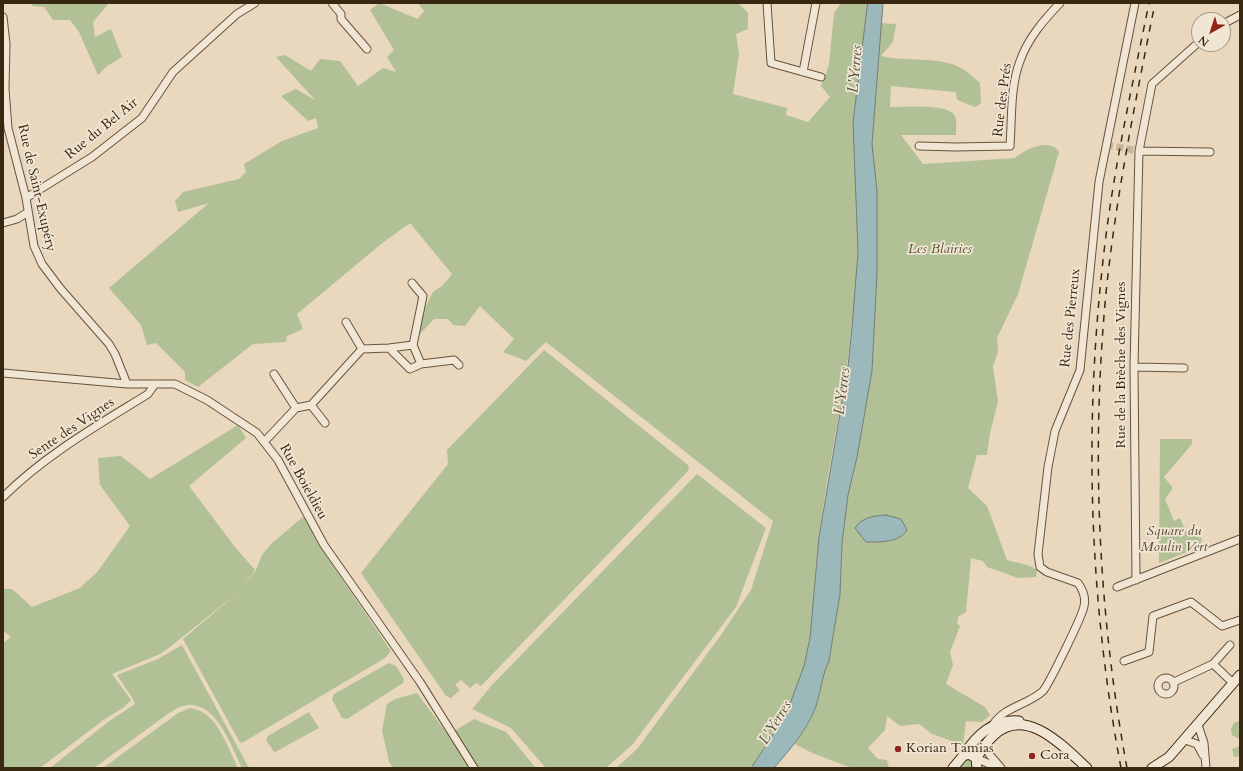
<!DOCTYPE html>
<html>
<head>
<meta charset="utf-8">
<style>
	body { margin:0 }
	#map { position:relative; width:1243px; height:771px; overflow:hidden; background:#e9d8bd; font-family:Cardo,serif }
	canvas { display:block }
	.frame { position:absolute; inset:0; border:4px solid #392811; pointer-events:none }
	.north { position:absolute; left:1191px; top:12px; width:40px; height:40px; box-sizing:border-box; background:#f1e6d4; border:1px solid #a79a86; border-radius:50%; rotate:219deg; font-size:11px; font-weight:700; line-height:16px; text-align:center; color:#392811 }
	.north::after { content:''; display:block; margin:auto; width:14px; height:18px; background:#8f2418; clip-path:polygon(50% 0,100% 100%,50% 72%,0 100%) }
</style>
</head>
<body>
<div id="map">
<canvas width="1243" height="771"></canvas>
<div class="frame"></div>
<div class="north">N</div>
</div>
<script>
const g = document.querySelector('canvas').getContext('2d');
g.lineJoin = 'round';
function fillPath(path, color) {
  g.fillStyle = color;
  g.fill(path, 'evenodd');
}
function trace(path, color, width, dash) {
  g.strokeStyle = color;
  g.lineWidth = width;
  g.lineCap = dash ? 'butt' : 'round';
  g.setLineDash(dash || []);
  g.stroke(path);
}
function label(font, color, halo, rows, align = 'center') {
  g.font = font + ' Cardo,serif';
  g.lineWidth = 3.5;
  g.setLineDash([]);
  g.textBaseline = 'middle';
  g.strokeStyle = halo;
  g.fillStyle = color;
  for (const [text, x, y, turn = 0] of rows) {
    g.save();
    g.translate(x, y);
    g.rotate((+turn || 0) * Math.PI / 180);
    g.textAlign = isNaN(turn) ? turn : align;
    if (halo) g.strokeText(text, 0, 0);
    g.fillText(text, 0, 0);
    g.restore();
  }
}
fillPath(new Path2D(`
	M32,3H109L93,22L95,37L111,29L122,57L107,66L98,75L79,32L70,20H53L44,7L32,6Z
	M379,3L418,19L424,11L418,3H738L748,13V29L736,34L739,54L733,94L787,108L786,115L808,122L830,97L821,86L829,65L834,13L841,3H880L879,23L896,24L893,42L881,56C905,62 940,56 961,68C967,71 974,78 980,83L981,102L979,105L975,107L957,100L956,92L891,86L890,107C903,107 949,103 955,116C957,121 956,129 956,135H901L923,164L1015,158C1025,149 1050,137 1059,152L1018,294L997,338L998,352L993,366L998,402L990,433L987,455H977L968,488L987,506L1007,560C1018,564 1027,563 1037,570L1036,577L1018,578L987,567L983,561L971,558L966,612L958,617L957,624L960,626L950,652L953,665L946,684L985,707L990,715L982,722L966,721L963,745L932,734L919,724L900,726L887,716L885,730L868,748L878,759L887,760L889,768H852L812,753L795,744L809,723L816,706L824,671L829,661L833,638L840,594L842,543L848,495L857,457L872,371L875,309L853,312C847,388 828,462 819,537C813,586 816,637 799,684C787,715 768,741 751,768H616L637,749L721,635L751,590L773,521L546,342L526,361L503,352L514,339L480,306L465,326L453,325L448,319H434L419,335L422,314L433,292L443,285L452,274L410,223L381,244L297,314L303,329L287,336L286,342L253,344L198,387L185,380V372L156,343L147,345L141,325L109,288L209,203L178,212L175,201L183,192L239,179L246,172L244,164L282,141L318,128L316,118L308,121L281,96L296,89L315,100L276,57L285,55L311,71L320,59L340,61L358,86L383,68L396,72L387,57L394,50L370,10Z
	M544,350L688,465L689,470L481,686L476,683L470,688L461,680L455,685L460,690L451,698L446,696L361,573L448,464L447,450Z
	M238,425L246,438L189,486L235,547L255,570L241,590L170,647L160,654L112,674L131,700L123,708L105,719L40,768H3V643L11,637L3,631V589H12L32,607L80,588L98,571L130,526L100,485L98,458L121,456L150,479Z
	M1160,439H1192V444L1164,477L1173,488L1165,499L1174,521L1180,518L1187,534L1202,538L1200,547L1159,563Z
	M697,474L766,528L736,607L632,745L606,768H546L511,728L472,709L492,685Z
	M304,516L318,544L391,651L385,658L242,743L239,741L183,639L241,590L256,570L262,555L271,544Z
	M182,645L249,768H242C231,746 215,697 183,706C178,707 173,711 169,713L94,768H50L108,722L135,704L133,699L117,675L158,659Z
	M389,663L396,666L404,679L403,683L347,719L342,718L332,699L334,694Z
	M417,693L448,735L474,719L506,732L536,768H393L389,762L382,731L387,704L395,699Z
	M190,708C217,711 227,746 238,768H103L178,713Z
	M309,712L319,728L277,751L274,752L266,740L268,736Z
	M1240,721V739L1232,735L1231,728L1235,722Z
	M1240,746V756L1234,757L1232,749Z
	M966,759L973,762V768H956Z`), '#b1c095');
const water = new Path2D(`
	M868,3H883L872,144L877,191V273L872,371L857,457L848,495L842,543L840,594L829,661C822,675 821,691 816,706C807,731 790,749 774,768H751L782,721L790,704L804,666L810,638L819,537L848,366L852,328L858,252L853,123Z
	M886,515L901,519L907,530C899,543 879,542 866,542L855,528C862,517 874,516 886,515Z`);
fillPath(water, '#9bb8bb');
trace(water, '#747e77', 1);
trace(new Path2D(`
	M1106,145L1139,151`), '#c6b59b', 7, [7, 3.5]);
const street = new Path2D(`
	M332,3L341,14V19L367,49
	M767,3L771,63L821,77
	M3,17L6,44L5,89L8,128L26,198L34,246L42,264L60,288L109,344L115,354L127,384
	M1223,24L1240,15
	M803,72L816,3
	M919,146L956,147L1010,146C1012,119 1010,87 1020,61C1028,38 1044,20 1060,3
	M1139,151L1210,152
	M26,198L92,157L142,118L173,72L237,14L255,3
	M3,223L17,219L28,212
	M413,345L421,364
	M389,348L413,345L423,296L412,283
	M362,349L389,348L410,369L421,364L454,360L459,365
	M1134,367L1184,368
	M3,373L127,384H175L207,400L257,433L278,460L324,545L420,682L474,768
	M274,374L296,408
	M311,405L325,423
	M265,441L296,408L311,405L362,349L346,322
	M3,497C45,455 98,425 148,394L155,384
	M1136,580L1134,367L1139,151L1152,84L1199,42
	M1117,587L1240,539
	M1124,661L1149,652L1153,616L1191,602L1222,626L1240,620
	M1213,664L1233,683
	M1158 686a8 8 0 1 1 16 0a8 8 0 1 1-16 0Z
	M1174,682L1213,664L1230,645
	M993,725C1003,707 1028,705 1043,691C1049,684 1083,615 1084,606C1086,598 1083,590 1078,583L1047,572L1040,567L1038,554L1048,467L1055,431L1080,370L1099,182L1135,3
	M1198,725L1204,743L1206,768
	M1185,740L1197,744L1203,755
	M986,744L989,754L1001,768
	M976,758L996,767`);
const secondary = new Path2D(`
	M963,756C976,735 994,719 1019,721
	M976,758C982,751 986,742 993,736C1025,704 1064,747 1087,768
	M953,768L963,756L969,754L976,758L977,768
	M1152,768L1169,757L1240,675`);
trace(street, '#65543c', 9);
trace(secondary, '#392811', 11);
trace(street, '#f1e6d4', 7);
trace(secondary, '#f1e6d4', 9);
trace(new Path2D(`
	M1121,768C1090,604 1084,436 1102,270C1111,180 1131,92 1149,3
	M1127,768C1098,612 1091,451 1106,293C1116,195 1136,99 1155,3`), '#392811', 1.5, [7, 7]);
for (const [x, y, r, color] of [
	[898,749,4,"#8f2418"],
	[1032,756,4,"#8f2418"]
]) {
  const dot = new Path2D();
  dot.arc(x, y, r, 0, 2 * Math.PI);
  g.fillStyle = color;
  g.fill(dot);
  trace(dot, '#f1e6d4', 1.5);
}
label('14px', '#392811', '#f1e6d4', [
	["Rue des Prés",1003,100,-83],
	["Rue du Bel Air",102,129,-39],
	["Rue de Saint-Exupéry",36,188,77],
	["Rue des Pierreux",1071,318,-84],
	["Rue de la Brèche des Vignes",1122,365,-90],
	["Sente des Vignes",72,429,-34],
	["Rue Boieldieu",303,482,61]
]);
label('italic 14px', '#574e32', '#f1e6d4', [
	["Les Blairies",940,250],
	["Square du",1174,532],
	["Moulin Vert",1174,548]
]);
label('14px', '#392811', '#f1e6d4', [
	["Korian Tamias",906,749],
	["Cora",1040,756]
], 'left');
label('italic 15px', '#524c3c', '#f1e6d4', [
	["L'Yerres",856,69,-85],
	["L'Yerres",843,391,-83],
	["L'Yerres",776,723,-58]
]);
</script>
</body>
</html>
